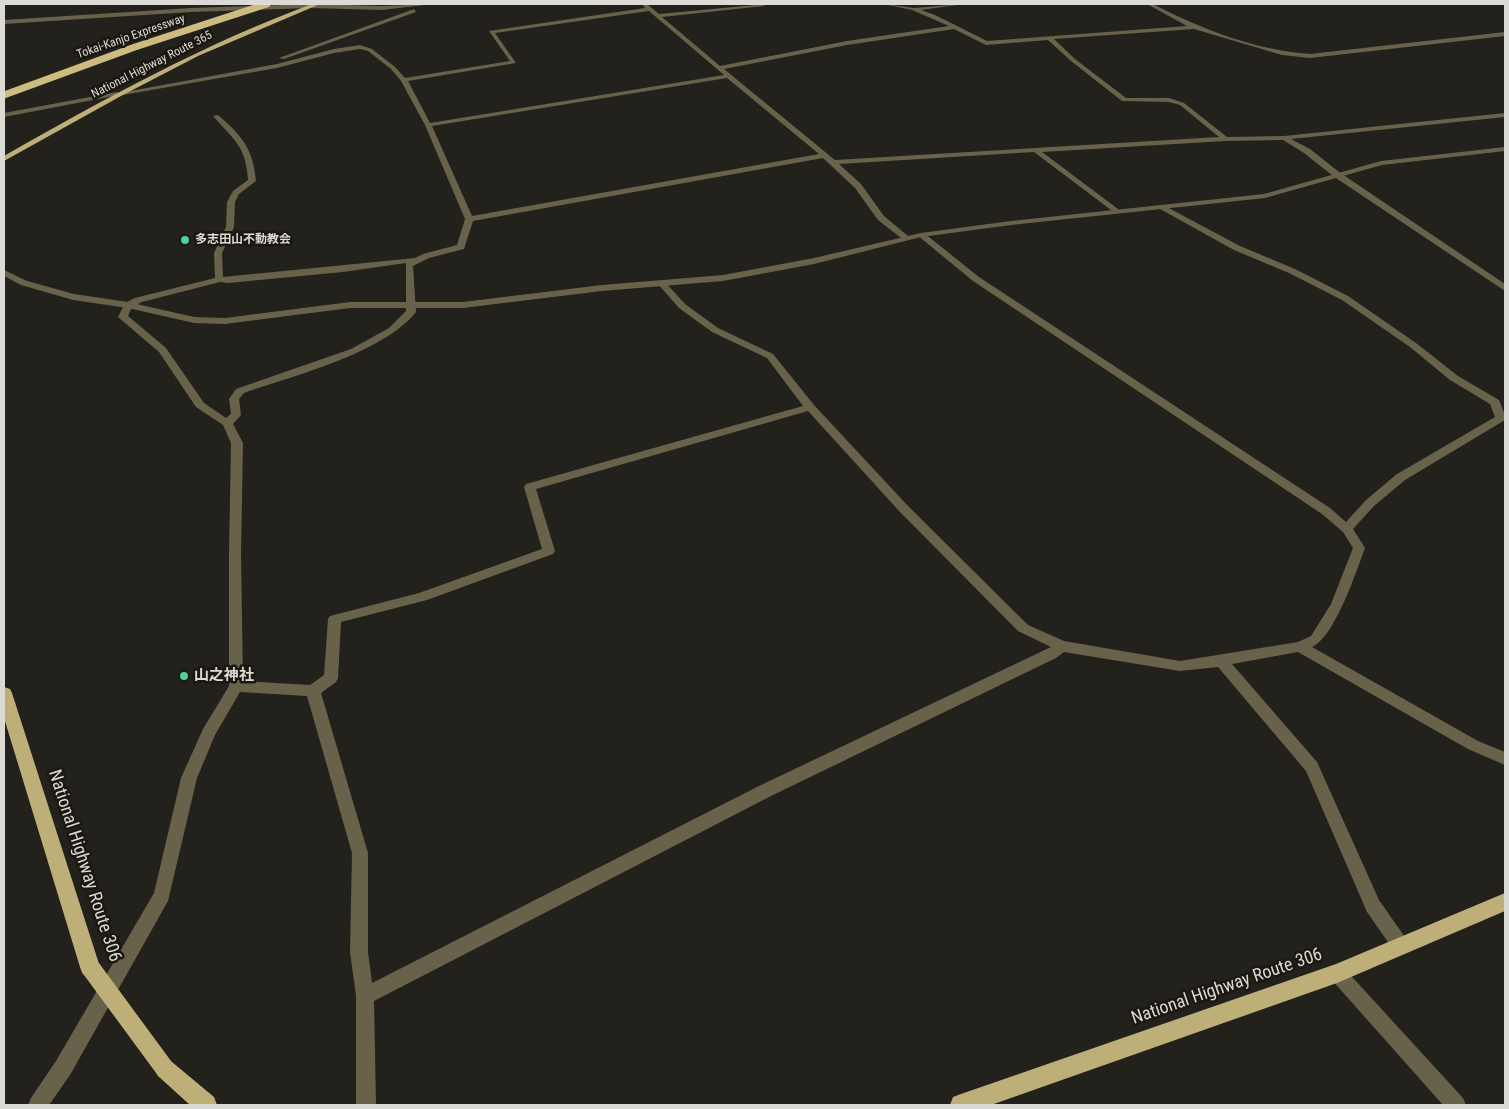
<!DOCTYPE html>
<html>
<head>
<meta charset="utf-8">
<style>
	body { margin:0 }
	#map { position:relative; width:1509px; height:1109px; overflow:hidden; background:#23211b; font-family:"Roboto Condensed",sans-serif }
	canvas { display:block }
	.frame { position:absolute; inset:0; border:5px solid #dbdad5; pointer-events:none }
</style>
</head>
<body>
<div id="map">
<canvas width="1509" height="1109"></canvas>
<div class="frame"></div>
</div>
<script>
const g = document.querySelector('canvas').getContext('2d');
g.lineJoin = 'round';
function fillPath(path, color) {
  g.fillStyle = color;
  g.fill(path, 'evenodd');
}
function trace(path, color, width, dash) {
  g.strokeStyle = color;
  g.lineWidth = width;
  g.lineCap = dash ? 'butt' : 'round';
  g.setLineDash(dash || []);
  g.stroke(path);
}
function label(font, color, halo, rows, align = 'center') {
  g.font = font + ' "Roboto Condensed","Noto Sans JP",sans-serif';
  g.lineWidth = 5;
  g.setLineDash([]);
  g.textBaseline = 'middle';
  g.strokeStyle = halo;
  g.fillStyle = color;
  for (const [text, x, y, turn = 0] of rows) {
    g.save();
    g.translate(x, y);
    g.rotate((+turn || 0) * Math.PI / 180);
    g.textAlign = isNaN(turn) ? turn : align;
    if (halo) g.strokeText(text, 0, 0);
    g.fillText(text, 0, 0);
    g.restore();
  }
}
fillPath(new Path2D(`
	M310,4L382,6L433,4L382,10L310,8L191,12L4,24V20L191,8Z
	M642,4H647L659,14L766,4L764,6L662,17L720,66L847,41L949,26L912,10L884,4L914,8L964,4L921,10L935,15L987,41L1187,26L1147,4H1153C1201,29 1255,50 1310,54L1505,32V36L1310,58L1282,55L1194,29L1054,39L1075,59L1126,98H1169L1184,103L1227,137L1284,136L1505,113V117L1291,139L1310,149L1339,172L1505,284V291L1333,176L1304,153L1283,140L1225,141L1042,152L1118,209L1119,211L1115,213L1034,152L839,164L861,184L884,216L908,236V240L905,241L878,220L855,188L823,158L473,221L464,249L429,258L413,266L416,312C382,354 295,375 244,393L239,399L241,415L233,424L243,443L241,553L243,681L310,685L324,675L328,619L330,616L419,593L542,549L524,487L526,484L803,406L767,358L712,332L679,308L658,284L662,281L665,282L685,304L718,328L773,354L814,405L908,506L1028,625L1064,641L1180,661L1298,642L1311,636L1331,604L1353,548L1343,532L1322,514L973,281L917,235L924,233L979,277L1330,508L1346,522L1366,500L1397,474L1495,417L1490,404L1450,380L1410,347L1342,300L1289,273L1234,250L1160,209L1159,207L1163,205L1240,246L1295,269L1348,296L1416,343L1458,376L1499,400L1505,415V420L1405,480L1374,506L1353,529L1365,548C1356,572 1335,637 1312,647L1478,741L1505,752V765L1468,749L1298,652L1232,664L1317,762L1379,900L1407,940L1410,946L1407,952L1401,954L1395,952L1367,912L1306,771L1218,667L1180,671L1064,652L1056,658L771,796L374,1001L376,1105H356V996L350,952L352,853L307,696L240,692L215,735L197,778L168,901L70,1075L49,1105H28L31,1098L56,1061L154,893L181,778L203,729L229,686V553L231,443L223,425L196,407L159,352L118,317L125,303L135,298L215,278L214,253L226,227L227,202L233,191L248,180C246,146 234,140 213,116L218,115C242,136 253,148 256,181L239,194L235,202L234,227L222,253L223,277L415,258L423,254L457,245L465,219L425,125L401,81L391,69L368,51L360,49L334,53L277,68L117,96L114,94L277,64L334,49L360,45L372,49L395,67L405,78L510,61L489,31L645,8ZM649,11L724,75L430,123L408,81L516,63L495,33ZM954,29L986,45L1048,40L1071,61L1122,101L1169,102L1180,105L1219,137L835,160L724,69L847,45ZM727,78L819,154L472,216L432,126ZM406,263V311L389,328L351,349L236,389L229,399L231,414L226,418L204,403L166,348L128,316L132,307L142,302L220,282L228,283L343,272ZM808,411L900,512L1018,631L1051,647L759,786L372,983L368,952V853L321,693L336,682L338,678L341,622L427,600L553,554L555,551L536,489Z
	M414,9L416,12L284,59L279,58Z
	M1337,964L1343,967L1463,1098L1466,1105H1443L1331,979L1328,973L1331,967Z`), '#68624a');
fillPath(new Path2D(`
	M117,92L119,93V95L4,117V113Z
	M1505,147V151L1382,165L1265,198L1011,225L921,237L814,264L723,281L602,291L463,308H350L225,324L194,323L128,308L73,300L21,285L4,276V270L27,281L74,294L128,302L194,317L225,318L350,302H463L602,285L723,275L814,258L921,233L1011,221L1264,194L1381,161Z`), '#68624a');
fillPath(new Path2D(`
	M312,4H320L198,56L121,96L4,161V156C104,99 204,44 312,4Z
	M4,687L10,689L12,693L100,967L97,974L90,977L83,974L80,967L4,718Z
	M1505,893V911L1337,983L991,1105H950L953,1097L961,1094L1336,964Z
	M165,1058L172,1062L214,1097L217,1105H190L158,1076L154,1069L158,1062Z`), '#beaf78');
trace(new Path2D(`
	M90,967L165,1069`), '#beaf78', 19);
trace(new Path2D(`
	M4,95L135,47L267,4`), '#ccbc7f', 7);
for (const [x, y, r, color] of [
	[185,240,5,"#4bd49b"],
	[184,676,5,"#4bd49b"]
]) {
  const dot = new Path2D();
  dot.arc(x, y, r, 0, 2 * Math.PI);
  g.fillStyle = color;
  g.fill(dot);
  trace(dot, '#1a1811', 2);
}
label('12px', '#dbdad5', '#1a1811', [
	["Tokai-Kanjo Expressway",131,37,-19],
	["National Highway Route 365",152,65,-27]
]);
label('bold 12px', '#dbdad5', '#1a1811', [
	["多志田山不動教会",195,240]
], 'left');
label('bold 15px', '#dbdad5', '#1a1811', [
	["山之神社",194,676]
], 'left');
label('18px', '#dbdad5', '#1a1811', [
	["National Highway Route 306",84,866,72],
	["National Highway Route 306",1227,987,-19]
]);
</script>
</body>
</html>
